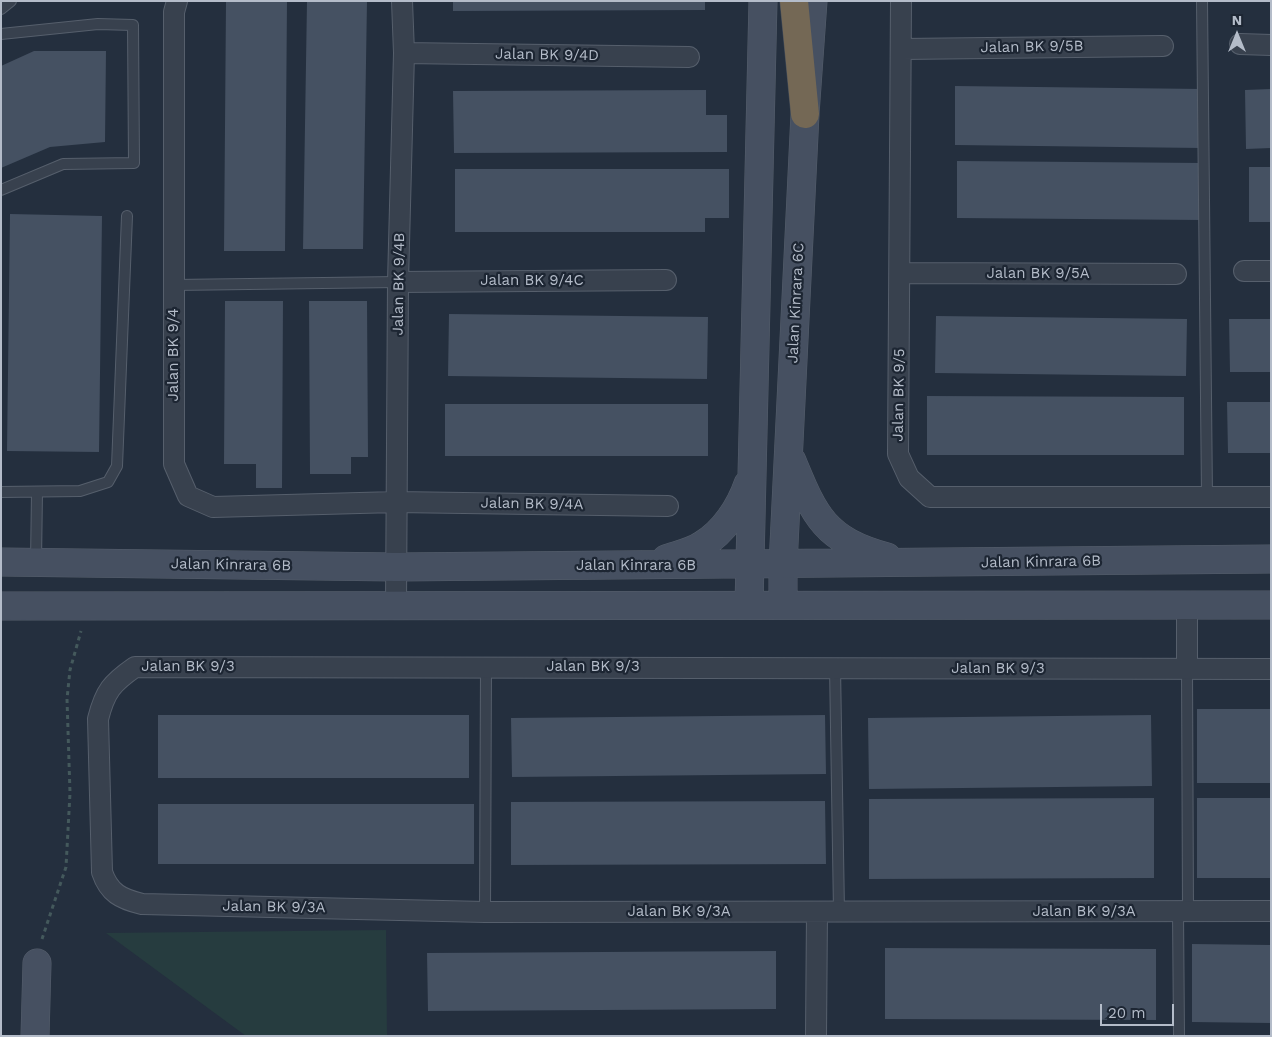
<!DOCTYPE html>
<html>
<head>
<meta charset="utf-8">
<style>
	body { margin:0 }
	#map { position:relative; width:1272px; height:1037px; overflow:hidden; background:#242f3e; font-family:"Work Sans",sans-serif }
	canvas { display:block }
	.frame { position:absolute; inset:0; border:2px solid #b4bcc9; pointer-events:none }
	.north { position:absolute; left:1212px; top:10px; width:50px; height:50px; -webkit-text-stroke:4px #1d2633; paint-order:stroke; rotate:0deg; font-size:14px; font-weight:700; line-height:20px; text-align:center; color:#b4bcc9 }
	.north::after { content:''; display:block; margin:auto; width:18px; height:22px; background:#b4bcc9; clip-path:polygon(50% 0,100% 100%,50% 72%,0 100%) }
	.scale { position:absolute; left:1100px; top:1004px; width:74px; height:22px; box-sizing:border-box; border:2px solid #b4bcc9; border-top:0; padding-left:6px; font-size:15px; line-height:18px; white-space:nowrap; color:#b4bcc9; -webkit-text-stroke:4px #1d2633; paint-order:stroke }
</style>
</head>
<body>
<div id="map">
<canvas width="1272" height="1037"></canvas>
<div class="frame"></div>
<div class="north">N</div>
<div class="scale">20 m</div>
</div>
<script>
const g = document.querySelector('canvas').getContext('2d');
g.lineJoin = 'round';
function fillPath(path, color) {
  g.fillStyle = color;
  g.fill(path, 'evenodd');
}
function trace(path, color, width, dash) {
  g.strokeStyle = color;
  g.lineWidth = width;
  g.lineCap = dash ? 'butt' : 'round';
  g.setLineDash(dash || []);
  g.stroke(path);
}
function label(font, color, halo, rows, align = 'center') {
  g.font = font + ' "Work Sans",sans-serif';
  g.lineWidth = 4.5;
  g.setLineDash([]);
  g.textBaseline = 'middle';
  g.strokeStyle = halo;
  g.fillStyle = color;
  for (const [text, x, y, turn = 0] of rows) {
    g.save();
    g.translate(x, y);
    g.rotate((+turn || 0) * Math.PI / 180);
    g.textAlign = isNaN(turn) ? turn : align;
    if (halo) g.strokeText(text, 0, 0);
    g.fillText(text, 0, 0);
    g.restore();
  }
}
fillPath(new Path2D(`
	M386,930L387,1036H246L106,933Z`), '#263c3f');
fillPath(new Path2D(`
	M226,1H287L285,251H224Z
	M307,1H367L363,249H303Z
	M453,1H705V10L453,11Z
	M34,51H106L105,142L50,147L1,168V66Z
	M955,86L1202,89L1201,148L955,145Z
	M1271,89V148L1246,149L1245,90Z
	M706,90V115H727V152L454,153L453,91Z
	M957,161L1203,163L1202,220L957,218Z
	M1249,167H1271V222H1249Z
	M455,169H729V218H705V232H455Z
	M10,214L102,216L99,452L7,451Z
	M225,301H283L282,488H256V464H224Z
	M309,301H367L368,457H351V474H310Z
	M449,314L708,317L707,379L448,376Z
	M936,316L1187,319L1186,376L935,373Z
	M1229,319H1271V372H1230Z
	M927,396L1184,397V455H927Z
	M1227,402H1271V453H1228Z
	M445,404H708V456H445Z
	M1197,709H1271V783H1197Z
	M158,715H469V778H158Z
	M825,715L826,774L512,777L511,718Z
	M1151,715L1152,786L869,789L868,718Z
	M1154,798V878L869,879V799Z
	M1197,798H1271V878H1197Z
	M825,801L826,864L511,865V802Z
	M158,804H474V864H158Z
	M1192,944L1271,945V1023L1192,1022Z
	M885,948L1156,949V1020L885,1019Z
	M776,951V1009L428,1011L427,953Z`), '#455162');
const lane = new Path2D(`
	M1202,1L1207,497
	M1,9L11,1
	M1,34L98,24L133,25L134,163L63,164L1,190
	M174,285L398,282
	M1,492L80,491L108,482L117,466L127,216
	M36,561L37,492
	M835,666L839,912
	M1187,669L1188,911
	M485,912L486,667
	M1178,912L1179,1036`);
const street = new Path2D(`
	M177,1L174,12V464L188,496L213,507L396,502L668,506
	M901,1L898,454L909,478L930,497H1271
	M1240,44L1271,45
	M902,49L1163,46
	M404,53L689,57
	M1244,271H1271
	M901,273L1176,274
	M398,282L666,280
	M396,605L398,282L404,53L402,1
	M1187,605V669
	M1271,669L135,667C112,683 105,691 98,719L102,872C109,893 121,899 142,904L485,912L1271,911
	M816,1036L817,912`);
const secondary = new Path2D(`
	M792,461C815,517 825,540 887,557
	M666,559C677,555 692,552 702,545C724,532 740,507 748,484
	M1,562L396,567L1271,559
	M749,605L763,1
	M783,605V565L805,114L813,1
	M1,606L1271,605
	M35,1036L37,963`);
const highway = new Path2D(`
	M794,1L805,114`);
trace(lane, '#565f6c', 12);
trace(street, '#565f6c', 22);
trace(secondary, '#565f6c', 29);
trace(highway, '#434c59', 29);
trace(new Path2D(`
	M42,939L66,867L70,793L67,699L70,670L81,631`), '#44595c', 3, [4, 4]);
trace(lane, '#38414e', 10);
trace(street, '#38414e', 20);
trace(secondary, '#465061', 28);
trace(highway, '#746855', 28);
label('15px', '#b4bcc9', '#1d2633', [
	["Jalan BK 9/5B",1032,47,-1],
	["Jalan BK 9/4D",547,55,1],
	["Jalan BK 9/5A",1038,274],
	["Jalan BK 9/4C",532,281],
	["Jalan BK 9/4B",399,284,-89],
	["Jalan Kinrara 6C",796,303,-87],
	["Jalan BK 9/4",174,355,-90],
	["Jalan BK 9/5",899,395,-89],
	["Jalan BK 9/4A",532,504,1],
	["Jalan Kinrara 6B",1041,562,-1],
	["Jalan Kinrara 6B",231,565,1],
	["Jalan Kinrara 6B",636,566],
	["Jalan BK 9/3",188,667],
	["Jalan BK 9/3",593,667],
	["Jalan BK 9/3",998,669],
	["Jalan BK 9/3A",274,907,1],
	["Jalan BK 9/3A",679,912],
	["Jalan BK 9/3A",1084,912]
]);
</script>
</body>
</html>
